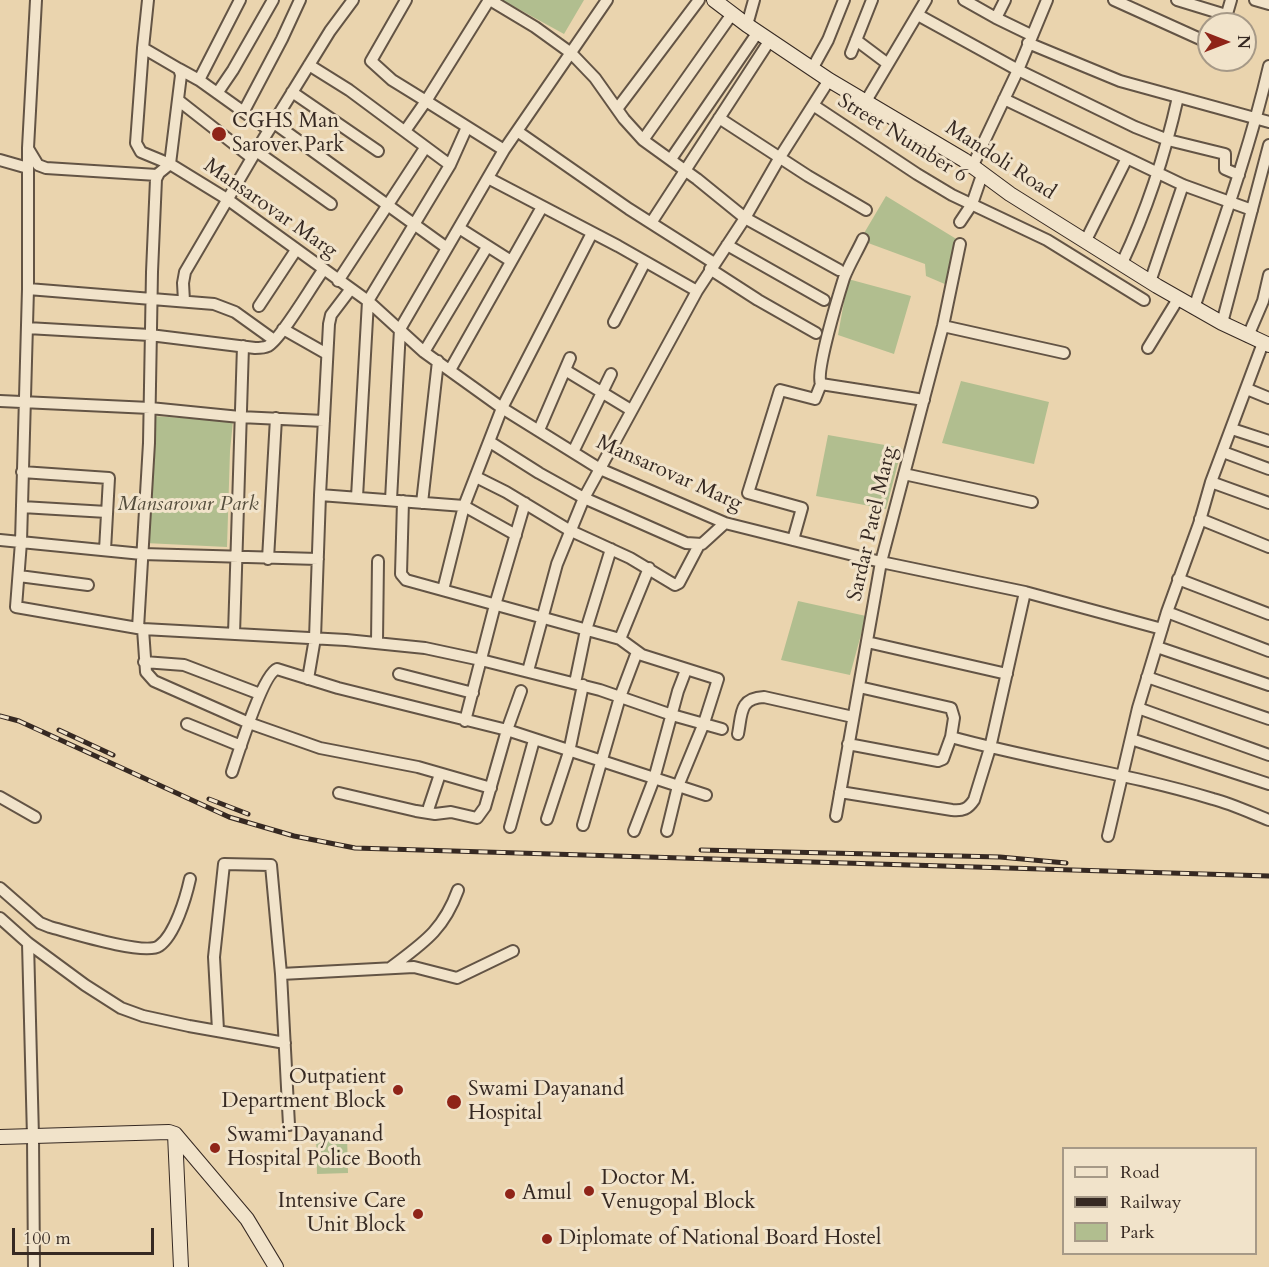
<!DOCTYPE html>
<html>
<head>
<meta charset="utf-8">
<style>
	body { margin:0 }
	#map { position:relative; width:1269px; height:1267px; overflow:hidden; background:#ead4ae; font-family:Cardo,serif }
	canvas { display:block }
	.legend { position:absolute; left:1062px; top:1147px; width:195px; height:108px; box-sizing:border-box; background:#f1e3ca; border:2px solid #a69987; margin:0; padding:8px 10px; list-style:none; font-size:18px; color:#362922 }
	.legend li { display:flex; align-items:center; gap:12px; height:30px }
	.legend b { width:30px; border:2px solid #a69987 }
	.north { position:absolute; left:1197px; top:12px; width:60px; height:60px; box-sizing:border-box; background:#f1e3ca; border:2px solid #a69987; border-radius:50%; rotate:90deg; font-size:16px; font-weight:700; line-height:24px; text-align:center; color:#362922 }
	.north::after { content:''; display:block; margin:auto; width:21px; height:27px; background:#8f2418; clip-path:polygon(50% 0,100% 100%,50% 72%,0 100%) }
	.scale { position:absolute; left:12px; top:1228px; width:142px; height:27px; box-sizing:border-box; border:3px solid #362922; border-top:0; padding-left:8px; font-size:18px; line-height:21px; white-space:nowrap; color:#362922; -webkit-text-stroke:4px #f1e3ca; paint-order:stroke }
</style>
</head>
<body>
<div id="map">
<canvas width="1269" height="1267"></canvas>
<ul class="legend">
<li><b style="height:8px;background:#f1e3ca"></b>Road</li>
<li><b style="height:8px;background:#362922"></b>Railway</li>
<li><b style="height:16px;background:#b1be8f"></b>Park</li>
</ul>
<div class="north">N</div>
<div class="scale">100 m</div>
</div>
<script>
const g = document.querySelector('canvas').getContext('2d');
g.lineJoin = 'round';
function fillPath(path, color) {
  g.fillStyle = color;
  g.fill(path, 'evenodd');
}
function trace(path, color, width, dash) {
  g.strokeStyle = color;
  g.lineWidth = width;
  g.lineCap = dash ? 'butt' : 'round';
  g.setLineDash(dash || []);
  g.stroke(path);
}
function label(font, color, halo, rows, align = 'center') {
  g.font = font + ' Cardo,serif';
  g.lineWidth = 6;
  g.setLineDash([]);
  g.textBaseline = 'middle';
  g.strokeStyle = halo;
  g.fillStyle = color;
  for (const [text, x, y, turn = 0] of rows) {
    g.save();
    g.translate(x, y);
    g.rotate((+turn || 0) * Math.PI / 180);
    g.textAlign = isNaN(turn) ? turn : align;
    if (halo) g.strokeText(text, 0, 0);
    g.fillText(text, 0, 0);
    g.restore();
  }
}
fillPath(new Path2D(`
	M502,0H584L564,34Z
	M886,196L958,240L947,285L926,276L925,264L860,240Z
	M848,279L911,296L894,354L838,335Z
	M961,381L1049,402L1034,464L942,443Z
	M152,416L233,421L230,451L227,547L145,543Z
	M828,435L902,448L886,509L816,496Z
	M798,601L866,616L850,675L781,660Z
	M347,1134L348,1173L317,1174L316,1135Z`), '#b1be8f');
const street = new Path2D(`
	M36,0L28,148V289L21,542L16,607L143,629L346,640L425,648L481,660L600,690L672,715L722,729
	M489,0L426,101L504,150
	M490,0L535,27L571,53L595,78L624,119L643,140L697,179L745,218L839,270
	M964,0L996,18L1005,0
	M1114,0L1209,43
	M1177,0L1226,15
	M1255,0L1269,4
	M918,15L1018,70L1135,127L1168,140L1225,154V169L1239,175
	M996,18L1031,35
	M1224,24L1231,0
	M747,25L754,0
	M856,40L888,64
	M1028,43L1120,81L1269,122
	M143,48L136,143L141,152L170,164L227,199L368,301L424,352L502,408L600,469L725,523L881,562L1025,592L1162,629
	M851,53L872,0
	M309,65L349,90L450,165
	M179,69L199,80L269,130
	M812,69L828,40L844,0
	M199,80L240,0
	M218,92L233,70L273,0
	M292,92L378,151
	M1004,99L1183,185L1252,210
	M178,100L252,158
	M866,101L926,0
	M813,105L917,174L952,195L1047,240L1144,300
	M617,109L699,0
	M244,111L282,39L300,0
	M719,118L808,176L866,210
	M274,123L447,248
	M405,131L426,101L392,80L371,61L406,0
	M517,131L629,209L714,263
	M643,140L732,14
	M29,150L38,165L46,168L157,175
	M256,151L331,204
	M671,159L758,32
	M0,160L28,168
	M972,167L1018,70L1047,0
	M488,178L618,246L697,291
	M960,222L972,204L982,175
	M651,223L770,40
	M459,228L511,261
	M1086,240L1127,158
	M727,245L824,300
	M1122,263C1147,210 1165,155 1178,97
	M710,269L758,300L816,333
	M338,281L425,148
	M1150,282L1183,185
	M28,289L214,304L235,312L274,340
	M184,301L183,283L185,272L256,151L330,31L353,0
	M259,306L296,250
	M1194,308C1221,228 1250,148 1269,66
	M614,322L645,262
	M1222,323L1269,145
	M943,326L1064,353
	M27,328L150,335L255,348C259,348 264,348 268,346C281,339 312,285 324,269
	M283,329L327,354
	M1248,336L1263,301L1269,275
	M1148,348L1178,299
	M424,352L487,247
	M450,370L542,207
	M565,370L631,410
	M821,384L924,400
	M1247,389L1269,398
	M0,401L150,408L240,417L324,421
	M1232,429L1269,441
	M539,430L570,358
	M490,442L539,473L584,498L686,543L702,544L725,523
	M573,452L611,374
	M1223,452L1269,469
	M22,472L109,478L105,550
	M904,474L1032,502
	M476,477L506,492L569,530L630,558L675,585L679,583L699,545
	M1211,482L1269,503
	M320,495L464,506L516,535
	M357,497L368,301L450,165L467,127
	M391,500L400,329L504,150L607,0
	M403,501L401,574L406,580L620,639L642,655L718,679L704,723L678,786L667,831
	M422,503L438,361
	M22,507L107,512
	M1200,519L1269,547
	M0,540L142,554L318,559
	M793,540L802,508L748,493L780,390L815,399L821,384C815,372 839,294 844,278C849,265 857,252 863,239
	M268,559L276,418
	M19,576L88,585
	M1178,579L1269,614
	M443,590L464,506L502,408L592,233
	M1167,612L1269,651
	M138,628L149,443L152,272L156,179L159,173L170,164L181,75L179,69L143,48L148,0
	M143,629L146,672L154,681L249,723L320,748L418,767L491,788
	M234,634L243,346
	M620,639L649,568
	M377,642L378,561
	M867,642L1007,674
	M1157,647L1269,685
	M144,662L184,665L260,694
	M528,671L557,564L584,498L697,291L745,218L780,157L829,80
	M399,674L473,693
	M1147,677L1269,719
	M308,679L315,638L320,495L329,324L331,315L350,290
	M575,683L586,630L611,549
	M859,687L951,708L954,718L951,737
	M1138,708L1269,755
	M465,721L495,605L525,503
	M187,724L241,746
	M738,734C742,714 739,698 764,697L853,717
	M1131,739L1269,784
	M848,744L938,761L943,759L951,737C1038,761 1127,773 1213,799C1232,804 1251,813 1269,820
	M232,772C238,754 263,674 277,669L338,688L507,730L706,795
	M840,792L952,810C963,811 968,809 974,800L990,748L1025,592
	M339,793L416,811L435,814L451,812L477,818L485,807L507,730L521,691
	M0,797L35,817
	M429,807L440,774
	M836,816L881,562L943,326L960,244
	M547,819L569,752L583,685
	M583,825L620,697L637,652
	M510,827L534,740
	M634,831L654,779L678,691L686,670
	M1108,836L1138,708L1167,612L1199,524L1211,482L1263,343
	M0,888L40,923L50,927C69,932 145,956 159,946C175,935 186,897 190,879
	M0,918L28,943L85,985L121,1008L143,1016L189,1026L285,1043
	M28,943L33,1137L34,1267
	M390,968C423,943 443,931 458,890
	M218,1030L214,957L224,864L271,865L281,974
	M289,1125L281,974L414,967L457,978L513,951`);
const secondary = new Path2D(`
	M714,0L747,25L829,80L964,160L1010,194L1157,286L1222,323L1269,345
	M175,1134L181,1267
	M0,1137L169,1132L175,1134L247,1219L276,1267`);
trace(street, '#635445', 14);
trace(secondary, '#362922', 16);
trace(street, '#f1e3ca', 10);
trace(secondary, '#f1e3ca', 14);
const rail = new Path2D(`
	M0,716L19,721L229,817L294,836L355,848L1269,876
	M59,730L113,755
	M209,799L248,814
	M701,850L1000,857L1066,863`);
trace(rail, '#362922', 5);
trace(rail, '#f1e3ca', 3, [9]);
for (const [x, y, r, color] of [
	[219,134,8,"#8f2418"],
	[398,1090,6,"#8f2418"],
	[454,1102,8,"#8f2418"],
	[215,1148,6,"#8f2418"],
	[589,1191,6,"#8f2418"],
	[510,1194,6,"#8f2418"],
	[418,1214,6,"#8f2418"],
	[547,1239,6,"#8f2418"]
]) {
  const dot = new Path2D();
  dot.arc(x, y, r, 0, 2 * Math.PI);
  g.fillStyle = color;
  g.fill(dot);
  trace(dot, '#f1e3ca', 2);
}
label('21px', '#362922', '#f1e3ca', [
	["CGHS Man",232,122],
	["Sarover Park",232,146],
	["Outpatient",386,1078,"right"],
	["Department Block",386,1102,"right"],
	["Swami Dayanand",468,1090],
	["Hospital",468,1114],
	["Swami Dayanand",227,1136],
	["Hospital Police Booth",227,1160],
	["Doctor M.",601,1179],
	["Venugopal Block",601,1203],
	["Amul",522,1194],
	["Intensive Care",406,1202,"right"],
	["Unit Block",406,1226,"right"],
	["Diplomate of National Board Hostel",559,1239]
], 'left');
label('21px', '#362922', '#f1e3ca', [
	["Street Number 6",902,139,32],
	["Mandoli Road",1000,161,33],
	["Mansarovar Marg",270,209,35],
	["Mansarovar Marg",669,474,24],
	["Sardar Patel Marg",873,524,-77]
]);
label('italic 21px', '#554e3d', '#f1e3ca', [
	["Mansarovar Park",188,505]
]);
</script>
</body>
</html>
